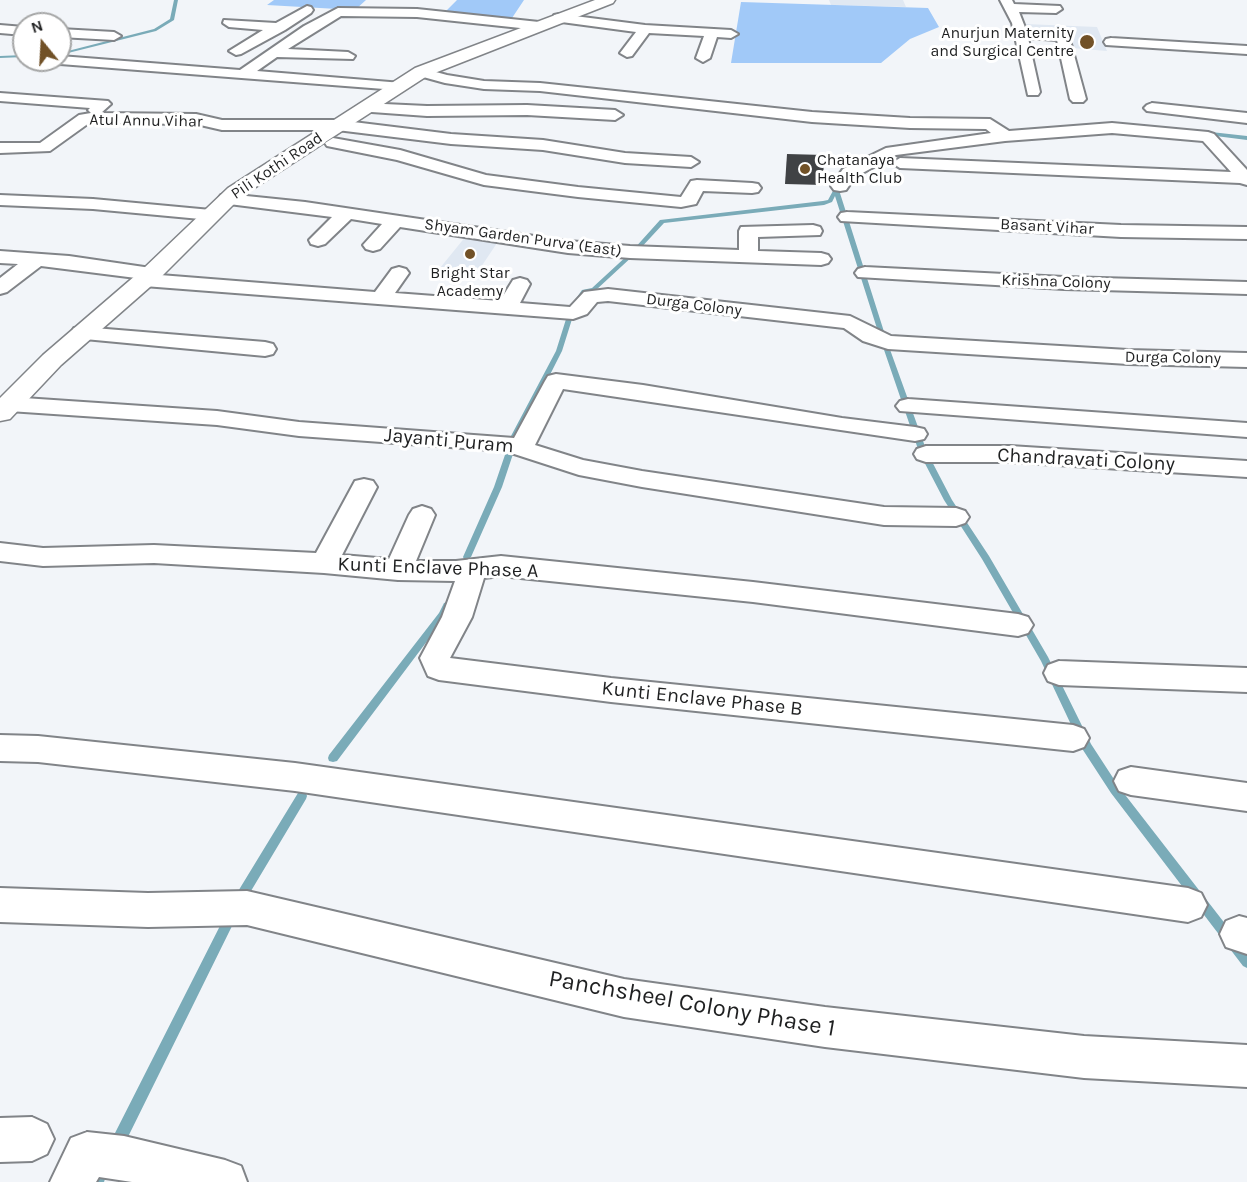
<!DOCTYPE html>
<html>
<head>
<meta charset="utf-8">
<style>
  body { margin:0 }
  #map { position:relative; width:1247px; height:1182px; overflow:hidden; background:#f2f5f9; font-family:Karla,sans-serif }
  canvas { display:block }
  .north { position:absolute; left:12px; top:12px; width:60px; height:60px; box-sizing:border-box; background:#fff; border:2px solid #a5a6a6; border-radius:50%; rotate:342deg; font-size:16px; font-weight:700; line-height:24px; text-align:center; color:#1f2021 }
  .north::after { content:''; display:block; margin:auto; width:21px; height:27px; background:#715127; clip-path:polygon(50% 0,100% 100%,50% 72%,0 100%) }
</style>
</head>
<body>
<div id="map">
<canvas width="1247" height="1182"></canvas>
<div class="north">N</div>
</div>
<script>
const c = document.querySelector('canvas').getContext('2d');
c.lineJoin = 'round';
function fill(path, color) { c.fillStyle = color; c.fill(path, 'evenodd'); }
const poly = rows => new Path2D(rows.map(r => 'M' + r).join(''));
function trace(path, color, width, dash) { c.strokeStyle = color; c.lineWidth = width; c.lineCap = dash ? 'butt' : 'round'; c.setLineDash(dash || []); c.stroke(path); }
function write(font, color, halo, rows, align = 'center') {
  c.font = font + ' Karla,sans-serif'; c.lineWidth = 6; c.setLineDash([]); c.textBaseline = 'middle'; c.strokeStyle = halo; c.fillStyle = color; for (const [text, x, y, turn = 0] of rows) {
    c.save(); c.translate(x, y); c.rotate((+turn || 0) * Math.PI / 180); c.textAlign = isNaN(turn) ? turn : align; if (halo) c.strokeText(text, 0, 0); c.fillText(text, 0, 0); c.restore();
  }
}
fill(poly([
  [829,0,903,0,906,7,831,5],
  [1025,24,1097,27,1107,51,1072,48,1068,36,1028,33],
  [466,236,499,240,477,273,440,268]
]), '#e0e8f2');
fill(poly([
  [274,0,366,0,355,10,267,5],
  [457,0,524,0,510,21,443,14],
  [741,2,928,8,939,27,910,39,881,63,731,63]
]), '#a1c9f8');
fill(poly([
  [174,0,178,0,174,20,156,31,60,55,60,53,154,29,170,19,174,0],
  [24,55,24,57,0,58,0,56,24,55],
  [1202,131,1247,136,1247,140,1200,134,1200,132,1202,131],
  [834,189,839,190,886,338,885,339,883,340,880,338,835,196,832,202,824,205,664,223,638,251,633,250,660,220,823,201,828,200,834,189],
  [630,253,635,254,596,290,586,292,578,304,574,304,573,303,582,290,592,288,630,253],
  [570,314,573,316,562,351,519,436,515,438,512,438,511,436,556,351,567,316,570,314],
  [885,342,888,344,927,452,952,500,989,556,1048,657,1091,744,1119,787,1247,952,1247,968,1243,966,1111,793,1083,750,1041,661,982,559,944,500,919,452,882,344,885,342],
  [507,449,513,449,514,451,502,487,471,557,467,560,464,559,463,557,494,487,507,449],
  [447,602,452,605,446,616,337,761,333,762,329,761,328,758,329,755,439,613,444,603,447,602],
  [302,791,306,793,307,796,306,799,245,901,241,902,237,901,235,897,237,893,298,793,302,791],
  [229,914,233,916,235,920,233,924,124,1145,119,1147,114,1145,112,1140,114,1135,225,916,229,914],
  [98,1172,103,1174,105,1179,104,1182,90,1182,93,1174,98,1172]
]), '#7aabb8');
fill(poly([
  [787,154,824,155,823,185,785,184]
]), '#404245');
const minor = poly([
  [1000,0,1012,0,1014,4,1060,6,1062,9,1056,13,1019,12,1026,30,1068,33,1086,99,1083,102,1073,102,1070,99,1057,40,1028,38,1040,92,1038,95,1028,95,1012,23,1000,0],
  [307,6,311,7,313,10,311,13,285,30,241,54,236,55,229,51,263,30,229,27,223,23,224,20,276,23,307,6],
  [338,8,417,9,539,22,546,26,539,30,417,17,341,16,288,49,348,52,355,56,353,59,277,57,257,71,402,83,404,86,402,89,397,90,60,64,53,60,60,60,60,56,240,70,304,26,338,8],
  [559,14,645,25,731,30,738,34,731,38,717,37,710,58,703,62,696,58,704,36,649,33,632,56,627,57,620,53,636,32,554,21,553,18,554,15,559,14],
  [0,25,24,27,24,35,0,33,0,25],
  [60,29,114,32,121,36,114,40,60,37,60,29],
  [1111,38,1247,46,1247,54,1106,45,1104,42,1106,39,1111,38],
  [27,60,50,60,43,64,29,63,27,60],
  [421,68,447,75,484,81,540,83,812,112,910,118,990,119,1009,131,1112,123,1208,132,1214,134,1247,170,1247,185,1240,183,900,168,892,163,900,158,1231,172,1203,141,1112,133,1005,141,896,155,855,177,846,190,840,191,834,190,831,186,843,169,886,148,991,133,986,129,910,128,812,122,540,91,484,89,445,83,416,75,414,72,416,69,421,68],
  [0,93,108,101,111,104,101,113,196,114,222,120,337,120,451,134,543,140,625,153,691,157,699,162,691,167,625,163,543,150,451,144,337,130,222,130,196,124,89,123,50,151,0,153,0,143,40,143,79,115,91,113,88,110,90,108,0,101,0,93],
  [363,103,427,106,527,105,615,110,623,115,615,120,527,115,427,116,358,111,355,108,363,103],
  [1152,103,1247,113,1247,123,1147,111,1144,108,1147,105,1152,103],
  [333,138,400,150,486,175,578,187,681,197,691,181,697,180,752,183,758,184,761,188,758,192,752,193,703,191,696,204,681,207,578,197,484,185,397,160,327,146,325,143,333,138],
  [227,194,305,202,568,241,630,246,739,250,739,231,741,227,813,225,820,227,822,231,820,235,758,237,758,251,821,253,828,255,831,259,828,263,821,265,630,258,568,253,400,227,380,249,373,251,366,249,363,245,382,224,351,219,325,244,318,246,311,244,309,240,332,217,221,203,218,199,221,195,227,194],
  [0,195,93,199,211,210,217,211,220,215,217,219,211,220,93,209,0,205,0,195],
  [847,212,1121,225,1247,227,1247,239,1121,237,841,221,838,217,841,213,847,212],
  [0,251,69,256,151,268,158,270,160,275,375,292,392,269,399,267,406,269,409,273,395,293,500,301,513,280,520,278,527,280,530,284,520,303,570,307,584,292,608,289,850,316,891,336,1128,350,1247,353,1247,367,1128,364,888,349,863,341,844,328,608,301,597,302,587,314,573,319,144,286,137,284,134,280,136,278,41,266,7,292,0,294,0,278,18,264,0,263,0,251],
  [865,267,1064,277,1247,282,1247,294,1064,289,858,277,855,273,858,269,865,267],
  [82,327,265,342,273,344,276,349,273,354,265,356,74,338,71,333,74,328,82,327],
  [556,374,643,385,842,418,915,427,924,429,927,434,924,439,915,441,563,389,535,445,583,460,642,471,884,507,956,508,965,511,969,517,965,523,956,526,884,525,642,487,579,475,505,451,299,436,217,425,9,411,0,408,1,399,9,397,217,411,299,422,514,438,545,381,548,376,556,374],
  [908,399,1247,423,1247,437,900,411,896,406,900,401,908,399],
  [926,446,1010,446,1247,461,1247,477,1010,462,926,462,917,459,914,454,917,449,926,446],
  [364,479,373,481,377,487,342,555,389,559,409,515,413,509,422,506,431,509,435,515,416,561,456,561,501,556,753,582,1018,614,1028,617,1033,625,1028,633,1018,636,753,602,501,576,484,578,472,617,450,658,611,678,1073,725,1084,729,1089,738,1084,747,1073,751,611,702,439,680,428,676,420,658,442,617,455,581,398,580,324,573,154,563,43,566,0,561,0,543,43,548,154,545,316,553,355,481,364,479],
  [1059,661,1247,668,1247,692,1059,685,1048,681,1044,673,1048,665,1059,661],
  [0,735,38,736,295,763,1188,888,1201,893,1207,905,1201,917,1188,922,295,791,38,762,0,761,0,735],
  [1131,767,1247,783,1247,811,1131,795,1119,791,1114,781,1119,771,1131,767],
  [0,888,148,893,247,891,624,979,825,1007,1084,1036,1247,1045,1247,1087,1084,1078,825,1047,624,1017,247,925,148,927,0,922,0,888],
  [1239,916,1247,918,1247,954,1226,947,1220,934,1226,921,1239,916],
  [32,1117,47,1124,54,1139,47,1154,32,1161,0,1162,0,1118,32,1117],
  [87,1132,124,1136,225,1160,241,1166,247,1182,132,1182,99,1177,96,1182,50,1182,71,1138,87,1132]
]);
const tertiary = poly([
  [595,0,615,0,613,3,427,76,242,196,159,279,61,365,10,419,0,421,0,398,43,355,143,269,228,188,415,68,595,0]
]);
trace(minor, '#818488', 4);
trace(tertiary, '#818488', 3);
fill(minor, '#fff');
fill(tertiary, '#fff');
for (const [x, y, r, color] of [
  [1087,42,8,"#715127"],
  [805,169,6,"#715127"],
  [470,254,6,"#715127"]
]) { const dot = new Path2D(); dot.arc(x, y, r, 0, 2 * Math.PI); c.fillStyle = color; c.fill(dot); trace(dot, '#fff', 2); }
write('16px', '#1f2021', '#fff', [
  ["Anurjun Maternity",1074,33],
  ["and Surgical Centre",1074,51],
  ["Chatanaya",817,160,"left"],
  ["Health Club",817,178,"left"],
  ["Bright Star",470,273,"center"],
  ["Academy",470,291,"center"]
], 'right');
write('16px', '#1f2021', '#fff', [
  ["Atul Annu Vihar",146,121,1],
  ["Pili Kothi Road",277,166,-34],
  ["Basant Vihar",1047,227,3],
  ["Shyam Garden Purva (East)",523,238,8],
  ["Krishna Colony",1056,282,2],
  ["Durga Colony",694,305,7],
  ["Durga Colony",1173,358,1]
]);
write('20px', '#1f2021', '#fff', [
  ["Jayanti Puram",449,441,5],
  ["Chandravati Colony",1086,460,3],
  ["Kunti Enclave Phase A",438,568,2],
  ["Kunti Enclave Phase B",702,699,6]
]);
write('24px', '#1f2021', '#fff', [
  ["Panchsheel Colony Phase 1",692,1004,10]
]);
</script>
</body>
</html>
